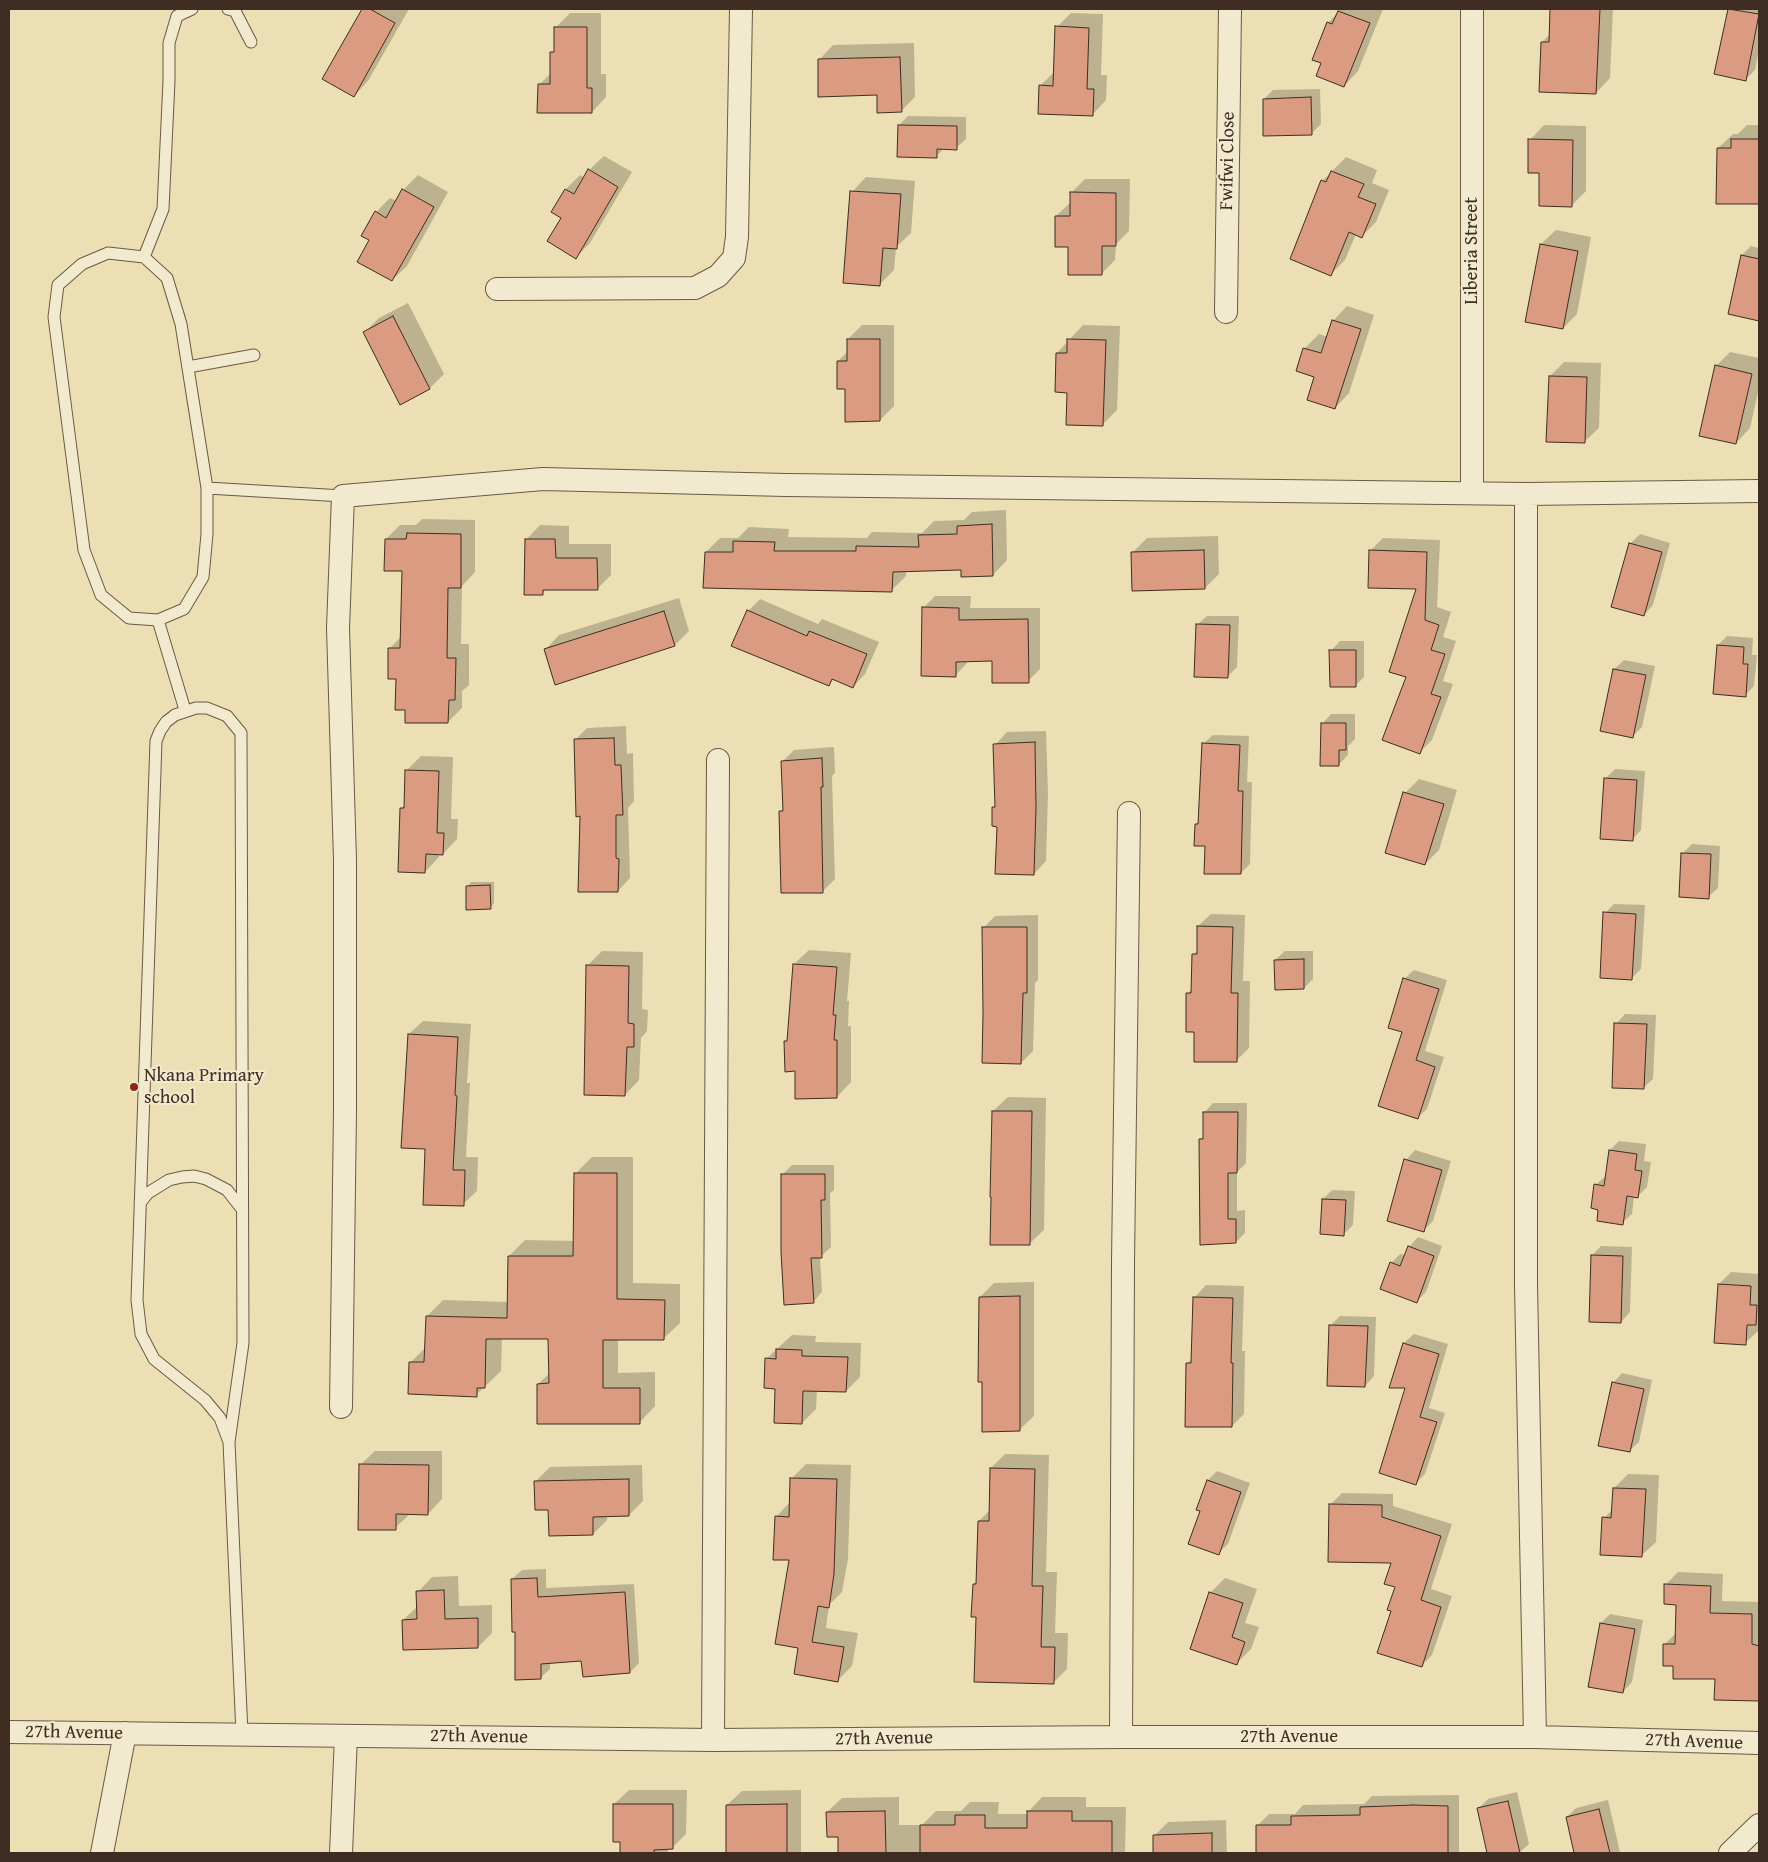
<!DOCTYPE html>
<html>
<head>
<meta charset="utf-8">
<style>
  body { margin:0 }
  #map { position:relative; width:1768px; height:1862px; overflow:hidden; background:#ebdfb3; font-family:"Gentium Book Plus",serif }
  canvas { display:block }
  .frame { position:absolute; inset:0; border:10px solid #3f2c22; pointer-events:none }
</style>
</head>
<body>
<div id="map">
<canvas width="1768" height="1862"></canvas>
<div class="frame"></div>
</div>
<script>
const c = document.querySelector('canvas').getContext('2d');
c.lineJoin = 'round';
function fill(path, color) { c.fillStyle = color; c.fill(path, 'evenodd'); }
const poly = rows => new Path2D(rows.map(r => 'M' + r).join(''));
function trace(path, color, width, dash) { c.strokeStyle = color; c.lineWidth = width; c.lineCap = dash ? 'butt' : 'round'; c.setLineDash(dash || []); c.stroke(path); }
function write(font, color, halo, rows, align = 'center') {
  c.font = font + ' "Gentium Book Plus",serif'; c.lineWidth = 4; c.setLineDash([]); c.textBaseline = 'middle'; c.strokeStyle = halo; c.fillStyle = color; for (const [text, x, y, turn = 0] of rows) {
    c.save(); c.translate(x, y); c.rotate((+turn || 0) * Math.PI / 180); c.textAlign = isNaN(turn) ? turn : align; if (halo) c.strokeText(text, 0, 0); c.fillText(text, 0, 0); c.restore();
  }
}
fill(poly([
  [363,9,409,9,368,81,354,96,324,79],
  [1341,9,1383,9,1358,71,1344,86,1323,62,1328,23],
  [1551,9,1613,9,1610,78,1596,93,1542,42,1550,34],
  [1730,9,1759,9,1759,50,1755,70,1745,80,1716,73],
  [570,13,601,13,601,74,606,74,606,97,592,112,539,85,552,72,552,53,555,49,556,27],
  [1071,13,1103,14,1101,75,1107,75,1106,100,1092,115,1040,86,1055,71,1057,27],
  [914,43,915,97,901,111,878,94,819,60,833,45],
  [1320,89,1321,124,1312,133,1264,99,1273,90],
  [908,116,966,117,966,139,956,148,945,148,936,156,899,125],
  [1544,125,1586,126,1586,191,1571,206,1540,172,1530,140],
  [1747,125,1759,125,1759,203,1717,202,1718,148,1733,134,1738,134],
  [604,156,632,172,590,243,576,257,563,217,553,211,566,189,580,175,585,178,589,170],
  [1346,157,1377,170,1372,183,1389,190,1376,222,1362,236,1356,234,1345,260,1331,274,1322,181],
  [418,175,448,192,407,266,392,280,370,240,376,212,390,198,397,201,403,190],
  [866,177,915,181,911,233,896,247,894,270,880,284,852,192],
  [1085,179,1130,179,1129,231,1116,244,1115,260,1101,274,1069,246,1056,216,1071,202,1071,193],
  [1556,230,1591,237,1577,314,1563,328,1541,244],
  [1751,246,1759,248,1759,320,1729,313,1742,255],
  [408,303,444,374,430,388,401,403,365,332,379,318],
  [1347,306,1374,315,1349,393,1335,408,1316,376,1298,371,1305,348,1319,334,1328,337,1333,321],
  [862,325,894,325,894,406,880,420,846,387,838,361,848,351,848,339],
  [1083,325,1120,326,1117,410,1102,425,1068,391,1057,353],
  [1730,352,1759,358,1759,388,1750,428,1736,443,1716,366],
  [1564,362,1601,363,1599,428,1584,442,1550,376],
  [1006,510,1007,560,993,575,962,568,906,570,906,576,892,590,706,552,720,538,738,538,749,527,789,529,788,537,867,538,872,532,922,533,934,521,964,520,972,512],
  [422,519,475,520,475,572,462,586,461,644,469,644,469,685,462,691,462,708,448,722,406,709,389,649,402,636,404,570,386,539,400,525,416,525],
  [540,525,569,526,569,544,611,544,611,575,597,589,547,589,542,593,526,540],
  [1640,534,1670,543,1653,605,1644,615,1630,544],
  [1218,536,1219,574,1205,588,1132,553,1147,538],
  [1383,538,1440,540,1437,607,1451,612,1443,637,1456,641,1443,681,1453,684,1432,740,1419,753,1417,588,1370,551],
  [935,596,971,596,970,608,1040,608,1040,669,1028,681,993,660,968,660,967,663,955,676,923,608],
  [679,598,689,631,675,645,545,650,559,635],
  [760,599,818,624,822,619,879,642,865,674,853,687,834,679,828,684,748,611],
  [1207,616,1239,616,1237,667,1227,677,1197,625],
  [1727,636,1753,638,1752,655,1757,655,1754,686,1745,695,1718,645],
  [1340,641,1364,641,1364,677,1355,686,1331,651],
  [1624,660,1655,666,1642,727,1632,737,1614,669],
  [1331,714,1355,714,1355,739,1348,746,1348,755,1338,765,1322,724],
  [626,726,627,754,633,753,634,801,628,808,630,878,618,891,575,740,587,728],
  [1046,731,1048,794,1046,861,1034,874,998,825,994,807,996,804,995,745,1007,732],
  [1213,735,1249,736,1247,782,1252,782,1250,864,1241,873,1206,845,1196,824,1199,821,1203,744],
  [834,747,835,773,832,776,835,879,823,891,781,811,785,807,782,762,794,750],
  [421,756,453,757,451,819,458,819,457,839,443,854,439,854,439,857,425,872,401,809,406,804,407,770],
  [1615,769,1645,771,1641,830,1632,840,1605,779],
  [1419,779,1457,790,1439,850,1425,864,1405,793],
  [1692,844,1720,846,1718,888,1708,897,1683,853],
  [471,882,494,882,494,903,490,908,467,887],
  [1614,904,1645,905,1641,969,1632,978,1605,913],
  [1211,914,1245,915,1243,981,1250,981,1249,1048,1237,1060,1195,1031,1187,994,1192,989,1193,955,1198,950,1198,926],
  [1038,915,1038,980,1035,983,1033,1051,1021,1063,984,1013,983,928,995,916],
  [809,950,851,953,847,1001,849,1001,848,1026,851,1026,851,1082,837,1097,796,1070,786,1041,789,1038,794,964],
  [602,951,643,952,642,1009,648,1010,647,1031,641,1038,639,1080,625,1095,588,965],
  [1285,951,1313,951,1313,979,1304,988,1275,960],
  [1414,970,1447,980,1425,1051,1444,1057,1427,1109,1417,1118,1404,1032,1404,979],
  [1625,1014,1656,1015,1653,1079,1643,1088,1616,1024],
  [423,1021,471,1024,467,1083,470,1083,466,1157,478,1157,477,1191,463,1204,426,1148,409,1034],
  [1008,1097,1046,1098,1044,1230,1029,1244,993,1111],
  [1213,1103,1247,1103,1246,1163,1237,1172,1237,1211,1245,1210,1245,1233,1236,1242,1200,1139,1204,1136,1204,1113],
  [1619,1141,1646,1144,1644,1161,1651,1162,1647,1187,1638,1196,1634,1196,1632,1214,1622,1223,1595,1185,1606,1176,1610,1150],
  [1415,1150,1451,1161,1433,1221,1424,1230,1406,1160],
  [592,1157,633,1157,633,1283,680,1284,680,1323,663,1339,618,1339,618,1373,655,1372,655,1406,639,1423,538,1384,550,1373,550,1338,502,1338,501,1371,476,1395,410,1363,426,1347,427,1316,443,1300,508,1302,509,1256,525,1240,574,1241,576,1173],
  [792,1165,834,1165,834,1190,830,1193,831,1247,820,1257,822,1292,813,1302,782,1175],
  [1332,1190,1355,1191,1353,1225,1344,1234,1323,1199],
  [1418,1237,1442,1246,1426,1292,1416,1302,1391,1263,1400,1254,1405,1255,1409,1247],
  [1601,1246,1632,1247,1630,1312,1621,1322,1592,1255],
  [1731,1272,1759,1274,1759,1320,1758,1331,1745,1343,1719,1284],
  [1034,1282,1034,1416,1019,1430,983,1380,980,1297,994,1283],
  [1206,1285,1244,1286,1242,1351,1245,1351,1244,1414,1232,1426,1188,1363,1193,1358,1194,1298],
  [1340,1316,1376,1317,1374,1376,1365,1386,1330,1326],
  [1414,1334,1448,1344,1429,1408,1445,1413,1425,1474,1416,1483,1404,1343],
  [792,1335,816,1336,815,1342,861,1343,860,1377,846,1391,817,1390,816,1409,802,1423,776,1388,766,1359],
  [1622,1373,1652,1380,1639,1442,1629,1451,1613,1383],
  [375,1451,442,1451,442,1499,428,1514,410,1514,395,1528,360,1465],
  [1005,1454,1049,1455,1046,1572,1057,1572,1055,1633,1068,1633,1067,1669,1053,1683,977,1616,974,1584,977,1581,979,1521,990,1510,991,1468],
  [806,1464,851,1465,848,1559,842,1592,829,1605,826,1628,858,1633,852,1666,838,1680,800,1647,791,1559,776,1517,790,1502,791,1479],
  [642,1465,643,1501,629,1515,607,1515,607,1520,593,1534,550,1509,535,1482,550,1467],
  [1217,1471,1250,1483,1228,1544,1218,1553,1202,1511,1198,1509,1208,1480],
  [1628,1474,1659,1475,1656,1542,1641,1556,1604,1518,1613,1509,1614,1488],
  [1342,1493,1393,1494,1393,1506,1452,1524,1431,1589,1452,1596,1432,1655,1421,1666,1393,1610,1397,1586,1392,1562,1330,1505],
  [546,1569,546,1588,634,1584,639,1663,630,1672,583,1660,550,1662,550,1669,540,1678,516,1631,512,1579,522,1570],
  [1678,1572,1723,1574,1722,1601,1759,1602,1759,1700,1715,1699,1716,1678,1674,1664,1664,1645,1676,1633,1678,1603,1666,1584],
  [458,1576,459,1606,492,1605,492,1633,478,1647,403,1620,418,1606,418,1592,432,1577],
  [1225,1578,1257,1589,1245,1623,1259,1627,1251,1649,1237,1663,1192,1648,1211,1592],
  [1610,1614,1643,1620,1632,1682,1623,1692,1601,1623],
  [629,1790,687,1790,686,1834,672,1848,668,1848,668,1853,621,1853,621,1841,614,1804],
  [801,1790,801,1853,727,1853,727,1805,742,1791],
  [1517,1792,1529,1844,1519,1853,1488,1853,1479,1808,1488,1799],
  [1459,1795,1459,1853,1257,1853,1257,1826,1269,1814,1295,1814,1303,1805,1364,1804,1372,1796],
  [899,1797,899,1825,922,1825,936,1811,961,1811,970,1802,999,1802,998,1814,1028,1814,1028,1812,1042,1797,1086,1797,1086,1807,1126,1807,1125,1853,839,1853,839,1836,827,1812,842,1798],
  [1608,1800,1620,1852,1619,1853,1576,1853,1567,1817,1576,1808],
  [1226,1820,1227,1853,1154,1853,1154,1836,1168,1822]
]), '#0003');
const building = poly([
  [362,9,370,9,395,23,354,97,322,79,362,9],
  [1550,9,1600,9,1596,94,1539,92,1541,42,1549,42,1550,9],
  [1728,9,1759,14,1746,81,1714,74,1728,9],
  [1338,11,1370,23,1344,87,1316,76,1321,63,1312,60,1327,22,1332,24,1338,11],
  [1055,26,1089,28,1087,89,1094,89,1093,116,1038,114,1039,85,1053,86,1055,26],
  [554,27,587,27,587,88,592,88,592,113,537,113,538,84,550,84,550,52,554,52,554,27],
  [900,57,902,112,877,113,877,95,818,97,818,59,900,57],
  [1311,97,1312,135,1263,136,1263,99,1311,97],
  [898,125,957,126,957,150,937,149,937,158,897,157,898,125],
  [1528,139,1573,140,1572,207,1539,206,1539,173,1528,173,1528,139],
  [1731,139,1759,139,1759,204,1716,204,1717,148,1731,148,1731,139],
  [588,169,618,187,576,259,547,241,561,218,551,212,565,189,574,194,588,169],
  [1331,171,1364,184,1358,197,1376,204,1362,238,1349,232,1331,276,1290,259,1321,180,1326,182,1331,171],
  [402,189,434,207,392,281,357,262,369,240,361,236,375,211,386,218,402,189],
  [850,191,901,194,897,249,883,248,880,286,843,283,850,191],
  [1070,192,1116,193,1116,246,1102,246,1102,275,1068,275,1068,247,1055,247,1055,216,1070,216,1070,192],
  [1540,244,1578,251,1563,329,1525,322,1540,244],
  [1741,255,1759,259,1759,321,1728,314,1741,255],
  [393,316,430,389,400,405,363,332,393,316],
  [1332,320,1361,329,1335,409,1307,400,1314,377,1296,371,1303,348,1321,353,1332,320],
  [847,339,880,339,880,421,845,422,845,389,837,389,837,361,847,361,847,339],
  [1067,339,1106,340,1103,426,1066,425,1067,393,1055,392,1056,353,1067,353,1067,339],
  [1715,365,1752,374,1736,444,1699,436,1715,365],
  [1549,376,1587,377,1585,443,1546,442,1549,376],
  [992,524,993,576,961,577,961,570,893,572,892,592,703,588,705,552,733,552,733,541,775,542,774,551,856,551,856,546,919,547,918,535,957,534,957,526,992,524],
  [407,533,461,534,461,588,448,588,447,658,456,658,455,700,449,700,448,723,405,723,405,710,395,710,396,679,388,679,388,648,400,648,402,571,384,571,385,539,406,539,407,533],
  [525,539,555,539,556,558,597,558,598,590,543,590,543,595,524,595,525,539],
  [1629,543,1662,552,1644,616,1611,607,1629,543],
  [1204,550,1205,589,1132,591,1131,552,1204,550],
  [1369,550,1427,552,1425,620,1439,625,1431,650,1445,654,1431,694,1441,697,1420,754,1382,740,1406,677,1389,672,1416,589,1368,588,1369,550],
  [922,607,959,608,959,620,1028,619,1029,683,992,683,992,661,956,662,956,677,921,676,922,607],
  [747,610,807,636,809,631,867,654,853,688,832,679,829,686,731,646,747,610],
  [664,611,675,646,555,685,544,649,664,611],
  [1196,624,1230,625,1228,678,1194,677,1196,624],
  [1717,645,1744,647,1743,664,1748,664,1746,697,1713,694,1717,645],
  [1329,650,1356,650,1356,687,1330,687,1329,650],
  [1613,669,1646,675,1633,738,1600,731,1613,669],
  [1321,723,1346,723,1346,750,1339,750,1339,766,1320,766,1321,723],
  [614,738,615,765,621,765,623,815,616,815,616,858,619,859,618,892,578,892,580,816,576,817,574,739,614,738],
  [1035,742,1036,807,1034,875,995,874,997,827,992,826,992,807,995,807,993,744,1035,742],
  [1202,743,1240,745,1238,791,1243,791,1241,874,1204,874,1205,846,1194,846,1195,824,1198,824,1202,743],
  [822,758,823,787,821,787,823,893,781,893,779,811,783,811,781,761,822,758],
  [405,770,439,771,437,833,444,833,443,855,426,854,425,873,398,872,400,808,404,808,405,770],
  [1604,778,1637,780,1633,841,1600,839,1604,778],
  [1403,792,1444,804,1425,865,1385,853,1403,792],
  [1681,853,1711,854,1709,899,1679,897,1681,853],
  [490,885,491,909,466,910,466,886,490,885],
  [1603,912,1636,914,1632,980,1600,978,1603,912],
  [1197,926,1233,927,1231,993,1238,993,1237,1062,1194,1062,1194,1032,1186,1032,1186,993,1191,993,1192,954,1197,954,1197,926],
  [982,927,1027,927,1027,993,1023,993,1021,1064,982,1063,983,1013,982,927],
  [1304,959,1304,989,1275,990,1274,960,1304,959],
  [793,964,837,967,833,1015,836,1015,834,1040,837,1040,837,1098,795,1099,795,1071,785,1072,784,1041,787,1041,793,964],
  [586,965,629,966,628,1023,634,1024,634,1047,627,1047,625,1096,584,1095,586,965],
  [1403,978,1439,989,1416,1060,1435,1067,1418,1119,1378,1106,1402,1032,1388,1028,1403,978],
  [1614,1023,1647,1024,1644,1089,1612,1088,1614,1023],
  [408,1034,458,1037,455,1095,457,1096,453,1170,465,1170,464,1206,423,1205,425,1149,401,1148,408,1034],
  [992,1111,1032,1111,1030,1245,990,1245,991,1197,990,1197,992,1111],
  [1203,1112,1238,1112,1237,1173,1228,1173,1228,1219,1236,1219,1236,1243,1200,1245,1199,1139,1203,1139,1203,1112],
  [1609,1150,1637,1154,1635,1170,1642,1171,1638,1198,1627,1196,1623,1225,1597,1221,1598,1210,1591,1208,1594,1184,1604,1186,1609,1150],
  [1404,1159,1442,1170,1424,1232,1387,1221,1404,1159],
  [574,1173,617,1173,617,1299,665,1300,664,1340,603,1340,603,1388,640,1388,640,1424,537,1424,537,1384,549,1383,548,1339,486,1339,485,1388,477,1388,477,1397,408,1394,409,1362,424,1362,426,1316,507,1318,508,1256,573,1256,574,1173],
  [781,1174,825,1174,825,1200,821,1200,822,1258,811,1258,814,1303,784,1305,781,1252,781,1174],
  [1322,1199,1346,1200,1344,1236,1320,1234,1322,1199],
  [1408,1246,1434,1256,1417,1303,1380,1289,1390,1262,1400,1266,1408,1246],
  [1591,1255,1623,1256,1621,1323,1589,1322,1591,1255],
  [1718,1284,1751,1286,1750,1305,1757,1305,1756,1325,1747,1325,1746,1345,1714,1343,1718,1284],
  [1020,1296,1020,1431,982,1432,982,1382,978,1382,979,1297,1020,1296],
  [1193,1297,1233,1298,1231,1363,1233,1363,1232,1427,1185,1427,1186,1363,1191,1363,1193,1297],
  [1329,1325,1368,1326,1365,1387,1327,1386,1329,1325],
  [1403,1343,1439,1354,1420,1417,1437,1422,1416,1485,1379,1473,1405,1388,1389,1388,1403,1343],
  [776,1349,802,1350,802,1356,848,1357,846,1392,803,1391,802,1424,774,1423,775,1389,764,1388,765,1358,776,1359,776,1349],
  [1612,1382,1644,1389,1630,1452,1598,1446,1612,1382],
  [359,1464,429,1465,428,1515,396,1514,396,1530,358,1530,359,1464],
  [990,1468,1035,1469,1032,1586,1043,1586,1041,1647,1055,1647,1054,1684,974,1682,976,1617,971,1617,973,1584,976,1584,978,1521,989,1521,990,1468],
  [790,1478,837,1479,834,1574,829,1608,818,1606,812,1642,844,1647,838,1682,794,1674,798,1648,775,1644,789,1560,773,1560,775,1516,789,1517,790,1478],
  [629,1479,629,1516,593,1517,593,1535,549,1536,548,1510,535,1510,534,1481,629,1479],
  [1207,1480,1241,1492,1219,1555,1188,1544,1200,1511,1196,1510,1207,1480],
  [1613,1488,1646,1489,1642,1557,1600,1555,1602,1517,1611,1518,1613,1488],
  [1329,1504,1382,1505,1382,1517,1441,1536,1421,1600,1441,1607,1422,1667,1377,1653,1391,1611,1387,1610,1395,1587,1384,1584,1391,1563,1328,1562,1329,1504],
  [537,1578,538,1597,625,1592,630,1673,583,1677,581,1661,541,1664,541,1679,515,1680,515,1632,512,1632,511,1579,537,1578],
  [1664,1584,1711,1586,1710,1613,1752,1614,1752,1644,1759,1646,1759,1701,1714,1700,1715,1679,1673,1679,1673,1666,1663,1666,1663,1644,1675,1644,1676,1605,1664,1604,1664,1584],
  [444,1590,445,1619,478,1618,478,1648,403,1650,402,1620,417,1619,416,1591,444,1590],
  [1209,1592,1243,1603,1232,1637,1245,1642,1237,1665,1190,1649,1209,1592],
  [1600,1623,1635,1629,1623,1693,1588,1687,1600,1623],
  [1508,1801,1520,1853,1487,1853,1477,1808,1508,1801],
  [613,1804,673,1804,673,1849,654,1850,654,1853,620,1853,620,1842,613,1842,613,1804],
  [787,1804,787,1853,726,1853,726,1805,787,1804],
  [1413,1805,1448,1806,1448,1853,1256,1853,1256,1825,1291,1825,1291,1816,1360,1815,1360,1807,1413,1805],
  [1599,1809,1610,1853,1574,1853,1566,1817,1599,1809],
  [885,1811,886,1853,838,1853,838,1837,827,1837,826,1812,885,1811],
  [1027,1811,1072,1811,1072,1821,1112,1821,1112,1853,920,1853,920,1825,955,1825,955,1815,985,1815,985,1828,1027,1828,1027,1811],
  [1212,1833,1212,1853,1153,1853,1153,1835,1212,1833]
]);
fill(building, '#db9b81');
trace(building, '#3f2c22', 1);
const service = poly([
  [228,9,235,11,251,42],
  [108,253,144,257,167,278,181,324,207,488,207,534,203,577,184,609,158,620,129,618,101,595,84,550,54,317,58,285,82,264,108,253],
  [144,257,163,209,169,81,169,43,177,16,192,9],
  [188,367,254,355],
  [207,488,343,496],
  [158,620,185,710],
  [140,1203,148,1193,169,1180,182,1177,194,1176,206,1179,227,1190,242,1209],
  [229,1442,243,1343,241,733,227,716,207,708,196,708,175,715,166,722,160,731,156,741,137,1300,141,1334,154,1359,205,1400,220,1418,229,1442,242,1734]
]);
const minor = poly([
  [497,289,695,288,718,276,734,258,737,237,741,9],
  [1226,312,1230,9],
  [1472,493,1472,9],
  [1526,494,1526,1285,1535,1737],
  [341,1407,345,1111,345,860,338,628,343,496,543,479,786,485,1526,494,1759,491],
  [9,1732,713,1740,1121,1737,1535,1737,1759,1743],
  [1121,1737,1123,1262,1129,813],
  [713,1740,718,760],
  [102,1853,125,1733],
  [341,1853,346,1736],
  [1730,1853,1759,1825]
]);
trace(service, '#6a5946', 13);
trace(minor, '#6a5946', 24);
trace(service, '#f2eace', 11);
trace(minor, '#f2eace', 22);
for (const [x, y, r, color] of [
  [134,1087,5,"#8f2418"]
]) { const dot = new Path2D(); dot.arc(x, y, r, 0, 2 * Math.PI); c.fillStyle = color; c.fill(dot); trace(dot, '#f2eace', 2); }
write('19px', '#3f2c22', '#f2eace', [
  ["Fwifwi Close",1228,161,-89],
  ["Liberia Street",1472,251,-90],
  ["27th Avenue",74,1733,1],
  ["27th Avenue",479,1737,1],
  ["27th Avenue",1289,1737],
  ["27th Avenue",884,1739,-1],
  ["27th Avenue",1694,1742,2]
]);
write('19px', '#3f2c22', '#f2eace', [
  ["Nkana Primary",144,1076],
  ["school",144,1098]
], 'left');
</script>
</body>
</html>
